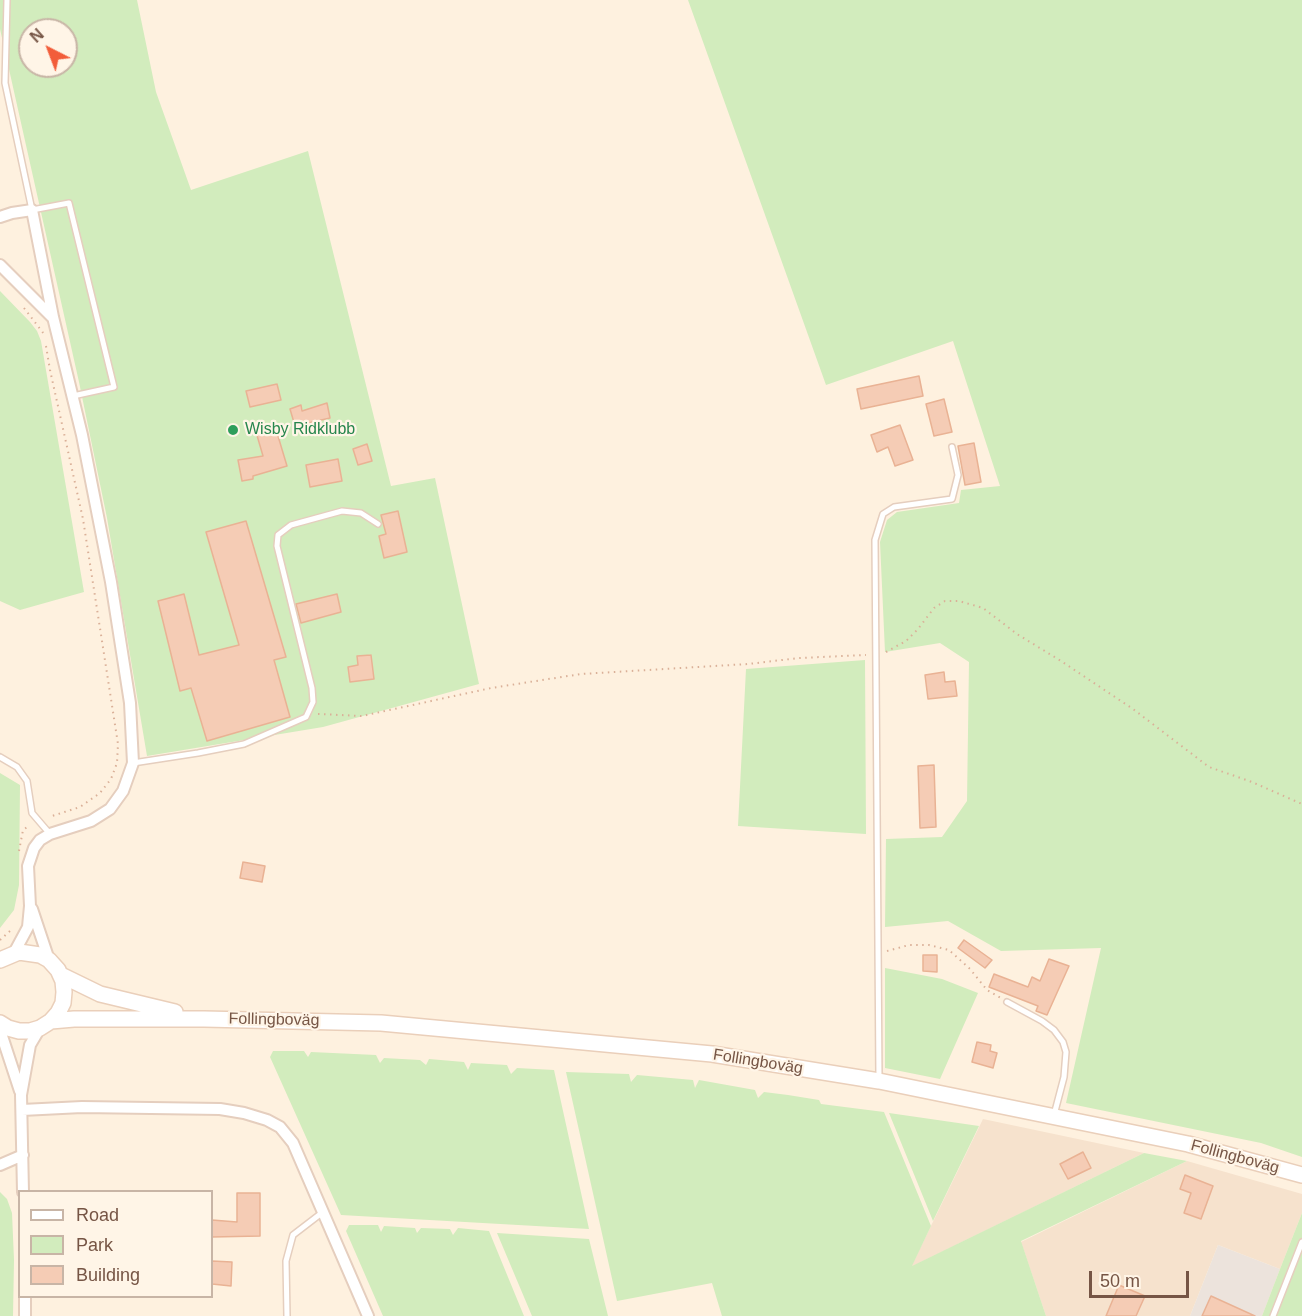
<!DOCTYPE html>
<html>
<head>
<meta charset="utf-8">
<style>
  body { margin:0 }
  #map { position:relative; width:1302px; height:1316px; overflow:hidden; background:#fef1df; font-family:Helvetica,sans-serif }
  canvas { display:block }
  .legend { position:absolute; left:18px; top:1190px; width:195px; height:108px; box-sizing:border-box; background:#fff5e7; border:2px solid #c8b5a6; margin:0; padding:8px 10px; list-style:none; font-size:18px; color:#765545 }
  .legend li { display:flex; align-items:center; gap:12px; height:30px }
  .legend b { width:30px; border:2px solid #c8b5a6 }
  .north { position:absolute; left:18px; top:18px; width:60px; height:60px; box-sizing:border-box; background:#fff5e7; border:2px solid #c8b5a6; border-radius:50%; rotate:318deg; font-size:16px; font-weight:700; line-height:24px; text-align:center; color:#765545 }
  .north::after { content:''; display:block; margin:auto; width:21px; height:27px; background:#f25d3a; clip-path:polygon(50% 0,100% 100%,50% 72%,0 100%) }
  .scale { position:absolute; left:1089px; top:1271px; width:100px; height:27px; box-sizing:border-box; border:3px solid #765545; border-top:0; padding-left:8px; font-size:18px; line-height:21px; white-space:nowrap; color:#765545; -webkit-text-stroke:4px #fff5e7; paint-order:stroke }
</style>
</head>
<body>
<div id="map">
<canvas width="1302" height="1316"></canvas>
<ul class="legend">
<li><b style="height:8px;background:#fff"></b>Road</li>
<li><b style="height:16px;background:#d2ecbd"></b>Park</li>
<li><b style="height:16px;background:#f5ccb5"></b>Building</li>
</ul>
<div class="north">N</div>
<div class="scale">50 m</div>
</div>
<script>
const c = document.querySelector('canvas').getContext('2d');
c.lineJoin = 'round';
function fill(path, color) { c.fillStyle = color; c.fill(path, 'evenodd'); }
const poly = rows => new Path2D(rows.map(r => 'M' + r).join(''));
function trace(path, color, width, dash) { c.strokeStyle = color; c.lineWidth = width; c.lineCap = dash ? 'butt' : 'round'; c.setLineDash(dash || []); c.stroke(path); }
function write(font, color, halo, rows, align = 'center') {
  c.font = font + ' Helvetica,sans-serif'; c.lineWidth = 4.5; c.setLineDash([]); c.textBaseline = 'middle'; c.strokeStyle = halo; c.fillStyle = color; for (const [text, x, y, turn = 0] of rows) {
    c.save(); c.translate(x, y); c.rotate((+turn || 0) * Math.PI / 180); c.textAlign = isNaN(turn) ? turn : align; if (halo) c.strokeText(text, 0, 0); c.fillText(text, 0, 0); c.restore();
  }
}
fill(poly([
  [983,1119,1144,1153,911,1267],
  [1187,1161,1302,1194,1302,1213,1280,1269,1218,1245,1190,1316,1046,1316,1021,1242]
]), '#f6e2cd');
fill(poly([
  [1218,1245,1280,1269,1262,1316,1190,1316]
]), '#ece3dc');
fill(poly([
  [0,0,137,0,156,92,191,190,308,151,391,486,435,478,479,684,323,727,147,756,107,518,79,382,0,29],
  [30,30,66,30,66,66,30,66],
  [688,0,1302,0,1302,1157,1261,1143,1066,1103,1101,948,1001,951,948,921,885,927,886,839,942,837,967,801,969,662,940,643,885,652,880,542,887,520,897,512,959,503,961,490,1000,486,953,341,826,385],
  [0,291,30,322,37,331,41,341,84,592,20,610,0,601],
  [865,660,866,834,738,826,746,669],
  [0,773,20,785,19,885,14,910,0,928],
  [885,968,942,979,978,993,940,1079,885,1068],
  [273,1051,304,1051,308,1057,311,1052,376,1055,380,1063,384,1058,420,1060,426,1065,429,1059,464,1062,468,1070,471,1063,507,1065,511,1074,517,1068,554,1070,589,1229,341,1215,270,1057],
  [566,1072,629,1074,631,1082,637,1075,693,1080,695,1088,699,1080,755,1090,758,1098,764,1092,788,1095,819,1100,821,1104,884,1112,931,1226,912,1266,1144,1153,1187,1161,1021,1241,1046,1316,722,1316,712,1283,617,1301],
  [889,1113,979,1126,933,1221],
  [0,1192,7,1199,12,1213,14,1260,13,1316,0,1316],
  [1302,1213,1302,1316,1262,1316,1280,1269],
  [349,1225,378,1225,381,1232,384,1226,415,1228,417,1233,421,1228,450,1229,453,1235,458,1228,489,1231,524,1316,383,1316,346,1231],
  [497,1233,589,1239,608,1316,532,1316]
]), '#d2ecbd');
const building = poly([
  [919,376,923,396,861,409,857,389,919,376],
  [277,384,281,400,250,407,246,391,277,384],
  [944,399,952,432,934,436,926,404,944,399],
  [327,403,330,418,295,426,290,409,301,405,302,411,327,403],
  [900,425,913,460,895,466,888,447,877,452,871,435,900,425],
  [275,426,287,466,253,476,253,479,242,481,238,460,263,456,256,432,275,426],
  [974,443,981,482,965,485,958,446,974,443],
  [367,444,372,461,358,465,353,449,367,444],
  [338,459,342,481,310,487,306,465,338,459],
  [398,511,407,552,384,558,379,536,386,534,381,515,398,511],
  [246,521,286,657,274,660,290,717,207,741,191,688,180,691,158,601,184,594,199,655,239,645,206,532,246,521],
  [337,594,341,612,301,623,296,604,337,594],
  [371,655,374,679,350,682,348,667,358,665,357,656,371,655],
  [944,672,945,682,955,681,957,696,928,699,925,675,944,672],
  [934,765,936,827,920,828,918,766,934,765],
  [243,862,265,866,262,882,240,878,243,862],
  [964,940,992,960,985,968,958,948,964,940],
  [923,955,937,955,937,972,923,971,923,955],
  [1049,959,1069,966,1047,1015,1036,1011,1038,1006,989,987,994,974,1028,987,1032,977,1040,981,1049,959],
  [977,1042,991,1045,990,1051,997,1053,993,1068,972,1062,977,1042],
  [1083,1152,1091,1168,1068,1179,1060,1164,1083,1152],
  [1185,1175,1213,1186,1201,1219,1184,1213,1191,1193,1180,1189,1185,1175],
  [237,1193,260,1193,260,1236,212,1237,212,1220,237,1222,237,1193],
  [212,1261,232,1262,231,1286,212,1284,212,1261],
  [1119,1285,1145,1296,1136,1316,1106,1316,1119,1285],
  [1211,1296,1255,1316,1202,1316,1211,1296]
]);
fill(building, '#f5ccb5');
trace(building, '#e9b294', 1.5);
const service = poly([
  [7,0,5,83,32,210,69,203,114,387,73,396],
  [0,757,17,767,27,781,32,813,50,834],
  [133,763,198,753,244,744,306,717,313,702,312,688,277,546,278,535,291,525,342,511,361,513,378,524],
  [1007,1002,1042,1021,1054,1030,1063,1042,1066,1052,1064,1077,1054,1115],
  [879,1079,875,540,883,514,894,507,952,499,958,475,952,447],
  [287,1316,286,1261,293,1235,323,1212],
  [1273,1316,1302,1242]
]);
const minor = poly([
  [0,217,12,213,32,210,53,317,82,435,111,582,130,703,133,763,123,791,110,809,91,821,50,834,40,840,34,848,28,866,30,906,28,927,14,953],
  [0,265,52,317],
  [32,909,49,960],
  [0,1030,20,1091],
  [22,1110,82,1107,220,1109,244,1113,267,1120,280,1127,293,1143,368,1316],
  [0,1165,23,1155],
  [23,1192,21,1095,30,1045,40,1028],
  [25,1296,25,1316]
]);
const secondary = poly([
  [0,960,19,952,40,955,49,960,58,970,63,981,64,992,63,1003,58,1013,51,1021,40,1028,30,1031,19,1031,8,1028,0,1023],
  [61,975,100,994,175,1012],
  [51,1021,74,1019,204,1019,381,1023,712,1054,879,1081,1188,1144,1302,1175]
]);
trace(service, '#e5cebe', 8);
trace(minor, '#e5cebe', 14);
trace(secondary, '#eacfba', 18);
trace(poly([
  [24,308,44,334],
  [46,346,50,370,83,519,118,744,117,763,111,779,100,793,80,807,49,817],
  [886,652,906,641,918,629,934,608,945,601,959,601,983,608,1017,634,1061,661,1133,709,1209,767,1252,782,1302,804],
  [318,714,362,716,491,688,581,674,748,664,799,658,866,655],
  [19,851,23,830,30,825],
  [0,940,11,930],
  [887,951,909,945,929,945,949,950,970,969,987,990,1001,998]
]), '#dab098', 2, [1.5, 4.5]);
trace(service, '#fff', 5);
trace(minor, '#fff', 10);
trace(secondary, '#fff', 15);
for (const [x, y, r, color] of [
  [233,430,6,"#2e9e5b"]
]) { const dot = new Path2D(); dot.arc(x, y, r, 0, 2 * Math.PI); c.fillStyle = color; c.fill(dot); trace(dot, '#fff5e7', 2); }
write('16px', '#27864d', '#fff5e7', [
  ["Wisby Ridklubb",245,430]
], 'left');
write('16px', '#765545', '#fff5e7', [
  ["Follingboväg",274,1020,1],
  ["Follingboväg",758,1062,9],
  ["Follingboväg",1235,1157,15]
]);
</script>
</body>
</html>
